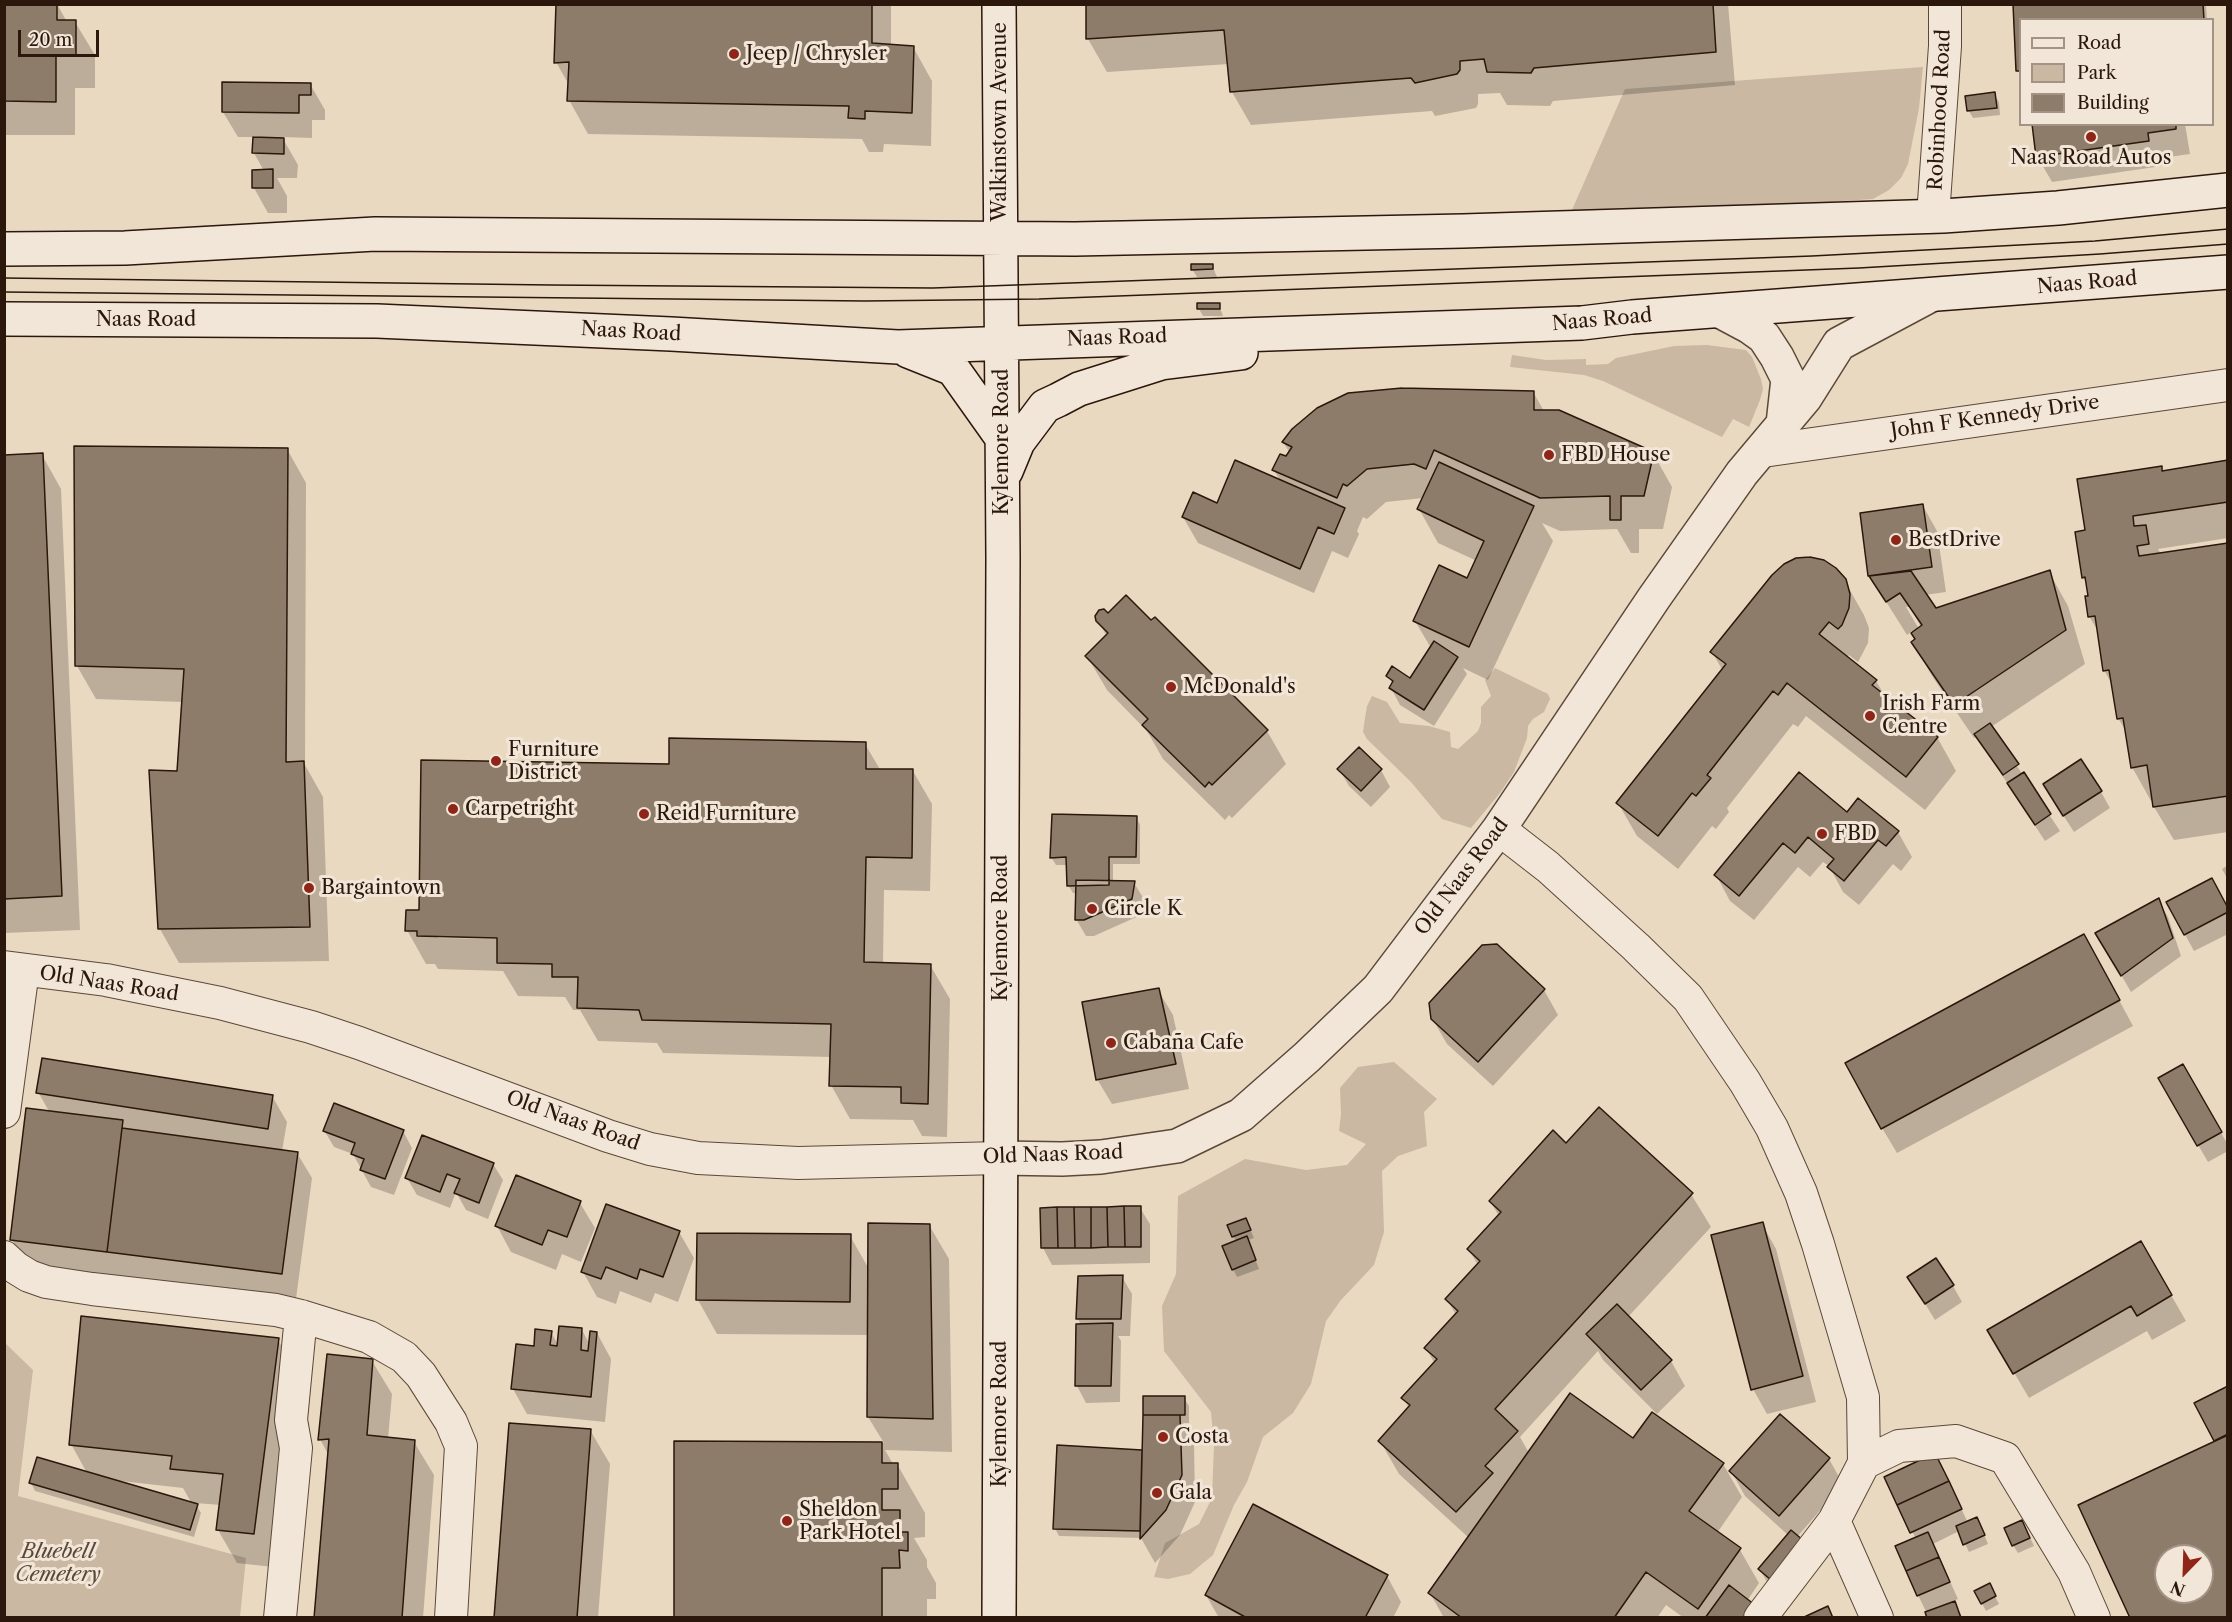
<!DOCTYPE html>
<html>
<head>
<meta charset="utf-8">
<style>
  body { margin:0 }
  #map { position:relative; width:2232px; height:1622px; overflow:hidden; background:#ead9c1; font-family:"Libre Caslon Text",serif }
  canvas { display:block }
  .frame { position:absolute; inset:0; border:6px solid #2b170c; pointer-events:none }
  .legend { position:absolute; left:2019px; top:18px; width:195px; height:108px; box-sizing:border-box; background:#f1e6d7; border:2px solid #a29386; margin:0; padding:8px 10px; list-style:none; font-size:18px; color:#2b170c }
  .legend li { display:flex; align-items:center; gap:12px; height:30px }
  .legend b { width:30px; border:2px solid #a29386 }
  .north { position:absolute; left:2154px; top:1544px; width:60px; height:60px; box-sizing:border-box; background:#f1e6d7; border:2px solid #a29386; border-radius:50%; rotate:203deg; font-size:16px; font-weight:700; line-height:24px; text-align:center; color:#2b170c }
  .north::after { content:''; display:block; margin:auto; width:21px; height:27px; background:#8f2418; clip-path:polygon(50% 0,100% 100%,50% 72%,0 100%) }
  .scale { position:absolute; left:18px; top:30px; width:81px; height:27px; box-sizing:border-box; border:3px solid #2b170c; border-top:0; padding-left:8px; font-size:18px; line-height:21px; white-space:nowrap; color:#2b170c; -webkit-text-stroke:4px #f1e6d7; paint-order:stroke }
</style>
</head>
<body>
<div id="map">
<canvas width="2232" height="1622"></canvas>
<div class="frame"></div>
<ul class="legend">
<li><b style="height:8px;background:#f1e6d7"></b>Road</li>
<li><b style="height:16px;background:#cab8a2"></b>Park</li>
<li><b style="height:16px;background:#8e7c6a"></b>Building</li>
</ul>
<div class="north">N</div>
<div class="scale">20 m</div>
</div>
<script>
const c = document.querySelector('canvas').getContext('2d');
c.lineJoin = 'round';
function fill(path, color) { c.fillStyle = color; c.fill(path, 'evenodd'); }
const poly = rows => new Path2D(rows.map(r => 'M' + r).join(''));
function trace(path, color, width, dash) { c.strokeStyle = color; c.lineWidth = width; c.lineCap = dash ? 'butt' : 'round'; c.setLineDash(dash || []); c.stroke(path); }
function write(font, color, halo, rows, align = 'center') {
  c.font = font + ' "Libre Caslon Text",serif'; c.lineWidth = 6; c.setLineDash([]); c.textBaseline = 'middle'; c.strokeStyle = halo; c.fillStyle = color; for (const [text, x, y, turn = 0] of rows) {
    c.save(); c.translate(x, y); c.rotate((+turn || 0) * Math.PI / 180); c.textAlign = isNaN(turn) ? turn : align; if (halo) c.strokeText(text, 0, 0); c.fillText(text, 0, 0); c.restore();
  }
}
fill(poly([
  [1923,67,1919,108,1908,164,1901,178,1889,190,1873,199,1568,219,1625,89],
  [1707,345,1746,350,1752,357,1761,379,1763,389,1760,400,1749,427,1733,419,1722,437,1603,381,1584,375,1510,367,1512,355,1546,360,1586,359,1586,365,1608,364,1616,358,1674,346],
  [1495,668,1548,694,1550,699,1544,712,1533,719,1528,726,1527,738,1514,772,1500,793,1471,828,1442,819,1411,782,1367,739,1363,732,1365,718,1367,706,1372,696,1387,702,1400,723,1429,726,1450,732,1451,747,1458,749,1478,731,1481,723,1481,707,1491,696,1485,680],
  [1394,1062,1437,1099,1424,1112,1427,1146,1398,1156,1382,1171,1384,1232,1374,1265,1341,1300,1326,1321,1311,1384,1293,1413,1263,1437,1247,1482,1234,1505,1213,1555,1190,1574,1168,1579,1154,1577,1165,1543,1199,1524,1212,1498,1214,1444,1211,1412,1164,1351,1162,1306,1176,1274,1178,1196,1245,1159,1306,1170,1347,1165,1366,1144,1339,1131,1341,1114,1340,1088,1358,1067],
  [4,1342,33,1370,18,1496,246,1558,240,1617,5,1617]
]), '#cab8a2');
fill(poly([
  [4,4,57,4,67,22,75,22,95,55,95,88,75,88,75,135,4,135],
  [557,4,891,4,891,46,913,47,932,81,931,146,884,144,883,152,869,152,862,139,588,134,569,100,569,85,556,62],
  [1087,4,1728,4,1735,85,1553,101,1550,106,1507,105,1500,93,1478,94,1478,104,1476,108,1435,116,1432,111,1251,125,1232,92,1229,64,1107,72,1088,39],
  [2014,4,2206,4,2207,20,2020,20,2020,75,2018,70],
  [310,84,325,110,325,120,312,120,312,138,282,137,298,165,297,178,277,178,287,196,287,213,268,213,254,188,264,171,254,153,254,137,238,137,223,112],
  [1994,94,1999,102,2000,115,1973,118,1969,111],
  [2033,124,2185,124,2190,154,2161,158,2162,166,2052,182,2037,156],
  [1212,265,1217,277,1197,277,1192,269],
  [1219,305,1223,316,1203,316,1199,309],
  [1533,392,1544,411,1653,453,1672,487,1663,529,1639,529,1639,553,1631,553,1617,529,1560,531,1542,523,1553,541,1488,680,1463,668,1467,674,1434,726,1400,705,1391,688,1393,685,1388,676,1411,680,1431,648,1415,621,1468,580,1477,561,1438,543,1419,509,1423,498,1386,502,1367,519,1363,517,1357,531,1359,534,1348,558,1332,551,1314,593,1198,543,1183,517,1281,482,1274,470,1290,453,1283,442],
  [287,449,306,483,305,765,323,797,329,961,179,963,160,929,179,772,183,702,96,699,77,666],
  [42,455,61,489,80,930,4,933,4,457],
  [2228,462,2228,538,2158,549,2161,554,2228,544,2228,832,2174,840,2154,807,2153,800,2151,801,2132,767,2127,733,2118,718,2113,686,2104,670,2099,633,2089,616,2088,585,2083,577,2087,532,2161,467,2163,472],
  [1923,506,1937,531,1946,592,1925,595,1936,610,2049,572,2068,606,2085,664,1991,727,2060,831,2045,841,1977,737,1974,738,1932,676,1913,643,1917,640,1912,631,1907,635,1870,576],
  [1906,607,1910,607,1921,627,1919,629],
  [1844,580,1864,615,1869,628,1868,643,1858,662,1849,655,1847,658,1876,681,1885,696,1937,737,1956,771,1925,810,1806,716,1798,727,1793,724,1727,808,1729,812,1716,829,1712,826,1678,869,1637,836,1618,803,1723,671,1712,652],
  [1108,615,1267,731,1286,764,1232,818,1229,815,1225,820,1163,759,1147,731,1107,690,1087,656,1107,637,1098,620],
  [865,744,881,771,913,771,932,804,930,891,884,890,883,964,930,965,950,999,947,1137,922,1136,913,1120,850,1119,831,1085,831,1057,663,1053,657,1043,598,1041,580,1010,573,1010,565,997,518,996,503,971,438,969,435,964,426,964,407,930,421,912,670,766],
  [438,935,504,936,504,939,438,938],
  [1339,769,1381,770,1390,787,1371,807,1349,786],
  [1799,774,1847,814,1898,832,1912,857,1901,871,1893,864,1859,905,1843,892,1829,866,1823,862,1810,877,1798,867,1754,920,1730,901,1716,875],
  [2101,792,2110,808,2074,832,2054,801],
  [1136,817,1140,825,1140,864,1113,864,1113,882,1134,883,1144,899,1141,915,1094,936,1086,936,1076,919,1077,893,1073,893,1068,885,1068,865,1056,865,1051,857],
  [2228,865,2228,880,2222,869],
  [2158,900,2168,917,2181,956,2131,992,2097,933],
  [2168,903,2228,910,2228,934,2194,951],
  [2098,961,2133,1026,1897,1153,1882,1128],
  [1158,990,1173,1015,1189,1089,1112,1104,1097,1079],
  [1544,990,1558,1015,1493,1086,1447,1044,1432,1018],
  [2183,1066,2228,1145,2228,1151,2208,1162,2160,1079],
  [38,1092,272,1096,287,1122,282,1151,297,1153,312,1178,296,1299,27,1265,12,1240,50,1113],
  [324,1130,403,1131,412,1148,394,1195,371,1187,353,1154,334,1147],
  [1566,1145,1691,1194,1711,1227,1628,1317,1671,1361,1685,1386,1657,1414,1603,1360,1598,1351,1520,1437,1529,1453,1633,1440,1723,1464,1742,1497,1717,1533,1740,1550,1759,1583,1747,1601,1763,1618,1684,1618,1666,1605,1657,1618,1444,1618,1430,1593,1469,1538,1399,1474,1380,1441,1409,1408,1403,1398,1435,1364,1426,1348,1456,1315,1447,1299,1478,1265,1469,1250,1499,1216,1490,1201],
  [493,1164,503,1180,488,1219,466,1210,456,1192,450,1208,417,1195,407,1178],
  [580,1203,595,1228,581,1262,562,1254,556,1270,511,1252,497,1226],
  [1140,1208,1150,1224,1150,1263,1052,1265,1043,1248],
  [1246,1220,1254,1238,1248,1240,1259,1269,1237,1277,1233,1269,1236,1242,1229,1226],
  [1762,1224,1776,1249,1816,1402,1767,1414,1753,1389],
  [929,1225,949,1259,952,1452,885,1450,893,1464,897,1464,925,1513,925,1537,914,1538,927,1560,927,1567,936,1583,936,1599,927,1599,927,1617,676,1618,676,1443,884,1443,868,1417,869,1335,717,1334,698,1300,698,1234,850,1236,869,1269],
  [679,1232,694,1258,678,1302,655,1293,651,1303,620,1291,616,1304,597,1297,583,1272],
  [2141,1243,2186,1321,2152,1340,2147,1331,2029,1398,1989,1330],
  [1122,1277,1132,1294,1130,1336,1118,1336,1121,1341,1120,1402,1086,1403,1077,1386,1077,1325,1081,1325,1078,1319,1079,1278],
  [1953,1286,1962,1302,1935,1320,1919,1294],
  [582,1330,590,1345,597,1333,611,1359,605,1422,527,1414,513,1389,535,1348,551,1332,558,1345],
  [278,1340,297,1373,273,1567,237,1563,218,1530,221,1505,195,1503,201,1513,194,1537,35,1491,31,1483,87,1473,71,1444],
  [121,1481,183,1488,192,1504,121,1483],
  [372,1361,392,1394,388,1439,414,1442,434,1475,423,1618,316,1618,329,1456,320,1439],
  [1184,1398,1189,1406,1189,1423,1183,1423,1194,1442,1195,1502,1180,1535,1155,1563,1141,1538,1059,1536,1055,1528,1141,1451,1143,1455],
  [590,1430,610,1464,598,1618,496,1618],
  [1829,1459,1843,1484,1797,1537,1769,1586,1760,1569,1788,1535,1745,1496,1731,1471],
  [1944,1472,1968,1523,1981,1527,1988,1544,1969,1552,1959,1531,1933,1544,1958,1599,1953,1601,1963,1618,1929,1618,1918,1595,1916,1539,1886,1478],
  [2026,1529,2034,1546,2018,1553,2013,1545],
  [1387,1576,1401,1602,1393,1618,1219,1618,1206,1595],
  [1989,1585,1999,1604,1986,1611,1976,1592]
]), '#0003');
const building = poly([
  [4,4,57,4,57,20,76,20,76,55,56,55,56,102,4,101,4,4],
  [556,4,872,4,872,43,914,46,912,113,865,111,865,119,848,118,849,106,567,101,569,62,554,63,556,4],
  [1086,4,1713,4,1716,52,1534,68,1531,73,1487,72,1484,59,1460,61,1460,70,1457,74,1415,83,1411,78,1230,92,1224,30,1086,39,1086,4],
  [2013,4,2203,4,2204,20,2020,20,2020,71,2016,71,2013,4],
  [222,82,311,83,311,95,299,95,299,113,222,112,222,82],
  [1995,92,1997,108,1967,111,1965,96,1995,92],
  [2032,124,2176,124,2176,129,2148,133,2149,141,2036,157,2032,124],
  [253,137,284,138,284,154,252,153,253,137],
  [273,169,273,188,252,188,252,170,273,169],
  [1191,264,1213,264,1213,269,1191,270,1191,264],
  [1197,303,1220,303,1220,309,1197,309,1197,303],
  [1402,388,1534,391,1534,410,1559,410,1654,452,1644,496,1621,496,1621,520,1610,520,1610,496,1540,498,1434,450,1426,469,1414,464,1367,469,1347,486,1343,484,1337,498,1272,470,1280,454,1286,456,1292,447,1282,442,1292,429,1317,408,1348,393,1402,388],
  [74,446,288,448,286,762,304,761,310,927,158,929,149,770,177,771,184,669,75,666,74,446],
  [43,453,62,896,4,899,4,455,43,453],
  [1235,460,1345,508,1334,534,1318,527,1300,569,1182,517,1193,492,1217,503,1235,460],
  [2228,460,2228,502,2133,516,2134,526,2146,525,2149,544,2137,546,2139,556,2228,543,2228,796,2153,807,2147,765,2131,768,2123,718,2117,719,2109,670,2103,671,2095,616,2088,617,2085,596,2088,596,2085,577,2082,578,2075,532,2085,530,2077,479,2162,466,2162,471,2228,460],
  [1439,462,1534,506,1469,647,1413,621,1439,565,1467,578,1484,541,1417,509,1439,462],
  [1923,504,1932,567,1868,576,1860,513,1923,504],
  [1810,557,1824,560,1836,568,1846,579,1850,594,1849,608,1842,625,1838,629,1829,622,1819,634,1877,680,1872,685,1938,737,1906,777,1787,683,1778,695,1773,691,1707,775,1711,778,1696,796,1692,793,1658,836,1616,803,1726,664,1710,652,1772,575,1784,564,1796,558,1810,557],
  [2050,570,2066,630,1954,705,1911,642,1915,639,1911,633,1922,625,1900,593,1886,602,1869,576,1911,571,1936,608,2050,570],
  [1126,595,1151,620,1155,617,1268,730,1212,785,1209,782,1205,787,1142,725,1148,719,1085,656,1108,633,1096,621,1095,616,1099,610,1104,609,1108,613,1126,595],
  [1434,641,1458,657,1424,710,1389,688,1393,681,1386,676,1392,666,1410,678,1434,641],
  [1990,723,2019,764,2003,775,1974,734,1990,723],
  [669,738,866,742,866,769,913,769,912,858,866,857,864,962,931,964,928,1104,901,1103,901,1087,829,1086,831,1024,642,1020,639,1010,577,1008,578,977,552,977,552,964,497,963,497,938,417,936,417,931,405,931,406,910,419,910,421,760,669,764,669,738],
  [1359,747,1382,769,1361,791,1337,769,1359,747],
  [2081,759,2102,791,2063,816,2043,784,2081,759],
  [1799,772,1847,812,1858,798,1899,831,1886,846,1878,840,1844,881,1827,867,1834,859,1808,837,1795,853,1783,843,1739,896,1714,875,1799,772],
  [2024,772,2051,814,2035,825,2007,783,2024,772],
  [1052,814,1137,816,1136,857,1109,857,1109,885,1067,886,1066,857,1050,858,1052,814],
  [2212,878,2228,908,2228,912,2184,935,2166,902,2212,878],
  [1076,880,1135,881,1132,899,1084,920,1075,920,1076,880],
  [2159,898,2173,938,2121,976,2095,933,2159,898],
  [2084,934,2120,1000,1881,1129,1845,1063,2084,934],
  [1497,944,1545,989,1478,1062,1431,1019,1429,1003,1482,945,1497,944],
  [1159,988,1176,1064,1096,1080,1082,1002,1159,988],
  [42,1058,273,1095,268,1129,36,1093,42,1058],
  [2183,1064,2222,1132,2197,1146,2158,1078,2183,1064],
  [334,1103,404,1130,385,1179,360,1170,364,1159,351,1154,355,1143,323,1131,334,1103],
  [1599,1107,1693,1193,1495,1409,1518,1431,1485,1466,1493,1473,1456,1512,1378,1441,1410,1405,1401,1398,1437,1359,1424,1348,1458,1311,1445,1299,1480,1261,1467,1249,1501,1212,1489,1201,1553,1130,1566,1143,1599,1107],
  [26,1108,123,1120,107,1252,10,1240,26,1108],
  [122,1128,298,1152,282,1274,107,1252,122,1128],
  [422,1135,494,1163,479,1203,454,1193,460,1179,447,1174,440,1192,405,1178,422,1135],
  [516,1175,581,1201,567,1237,548,1230,542,1245,495,1226,516,1175],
  [606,1204,680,1231,663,1277,640,1269,637,1279,606,1267,601,1279,581,1272,606,1204],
  [1124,1206,1141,1206,1141,1247,1125,1247,1124,1206],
  [1124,1206,1125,1247,1108,1247,1107,1207,1124,1206],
  [1057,1207,1058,1248,1041,1248,1040,1208,1057,1207],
  [1057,1207,1074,1207,1075,1248,1058,1248,1057,1207],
  [1074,1207,1091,1207,1091,1248,1075,1248,1074,1207],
  [1091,1207,1107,1207,1108,1247,1091,1248,1091,1207],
  [1246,1218,1251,1230,1232,1237,1227,1225,1246,1218],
  [1763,1222,1803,1376,1751,1390,1711,1235,1763,1222],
  [868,1223,930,1224,933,1419,867,1417,868,1223],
  [697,1233,851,1234,850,1302,696,1300,697,1233],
  [1247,1236,1256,1260,1232,1270,1222,1246,1247,1236],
  [2141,1241,2172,1295,2137,1316,2131,1306,2013,1374,1987,1330,2141,1241],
  [1936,1258,1954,1285,1925,1304,1907,1277,1936,1258],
  [1123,1275,1121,1319,1076,1319,1078,1276,1123,1275],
  [1617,1304,1672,1360,1641,1390,1586,1334,1617,1304],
  [81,1316,279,1338,254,1534,216,1530,223,1474,170,1469,172,1456,69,1445,81,1316],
  [1113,1323,1111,1386,1075,1386,1076,1324,1113,1323],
  [559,1326,582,1328,581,1350,588,1351,590,1331,597,1332,591,1397,511,1389,516,1344,534,1346,535,1329,552,1331,550,1345,557,1346,559,1326],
  [327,1354,373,1359,367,1435,415,1440,402,1618,314,1618,329,1439,318,1440,327,1354],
  [2228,1386,2228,1434,2214,1441,2194,1403,2228,1386],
  [1570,1393,1633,1438,1652,1412,1724,1463,1689,1511,1741,1548,1698,1609,1646,1572,1614,1618,1462,1618,1428,1593,1570,1393],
  [1143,1396,1185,1396,1185,1415,1143,1415,1143,1396],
  [1780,1414,1830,1458,1779,1516,1729,1471,1780,1414],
  [1143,1415,1180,1415,1182,1475,1166,1510,1140,1539,1143,1415],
  [509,1423,591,1429,577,1618,494,1618,509,1423],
  [2228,1435,2228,1618,2130,1618,2078,1505,2228,1435],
  [2166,1556,2202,1556,2202,1592,2166,1592,2166,1556],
  [674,1441,882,1442,882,1463,898,1463,898,1489,882,1489,882,1510,900,1510,900,1532,908,1532,908,1551,899,1550,900,1568,882,1568,882,1618,674,1618,674,1441],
  [1057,1445,1142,1450,1140,1531,1053,1529,1057,1445],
  [1935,1453,1949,1481,1897,1505,1884,1477,1935,1453],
  [37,1457,198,1504,190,1530,29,1483,37,1457],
  [1949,1481,1962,1509,1910,1533,1897,1505,1949,1481],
  [1253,1504,1388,1575,1365,1618,1247,1618,1205,1595,1253,1504],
  [1977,1517,1985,1535,1963,1545,1956,1526,1977,1517],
  [2022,1520,2030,1538,2012,1546,2004,1528,2022,1520],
  [1791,1530,1810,1546,1777,1585,1758,1569,1791,1530],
  [1928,1532,1939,1557,1906,1571,1895,1546,1928,1532],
  [1939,1557,1950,1582,1917,1596,1906,1571,1939,1557],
  [1990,1583,1996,1596,1981,1604,1974,1591,1990,1583],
  [1729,1585,1759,1608,1753,1618,1705,1618,1729,1585],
  [1955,1601,1961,1618,1927,1618,1925,1612,1955,1601],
  [1828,1606,1833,1618,1802,1618,1828,1606]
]);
fill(building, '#8e7c6a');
trace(building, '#2b170c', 1.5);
const minor = poly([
  [1933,216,1945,46,1945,4],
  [1763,451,2228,385],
  [1499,829,1548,867,1636,947,1688,998,1745,1082,1772,1128,1801,1193,1818,1244,1863,1397,1864,1463,1834,1521,1760,1618],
  [4,967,106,980,220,1003,311,1027,359,1043,608,1136,650,1149,698,1158,798,1163,1000,1158],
  [4,1112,23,970],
  [4,1257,16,1268,29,1276,46,1282,92,1289,276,1310,301,1316,369,1337,404,1357,421,1375,451,1422,461,1446,451,1618],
  [1864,1463,1899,1446,1956,1441,2005,1458,2074,1572,2094,1618],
  [1834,1521,1877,1618],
  [280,1618,296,1448,291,1420,301,1316]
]);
const tertiary = poly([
  [1720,311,1750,327,1764,337,1777,357,1788,379,1783,424],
  [1000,1158,1062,1159,1101,1157,1177,1146,1241,1115,1307,1057,1378,989,1499,829,1654,598,1742,473,1805,398,1839,344,1929,296]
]);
const secondary = poly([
  [999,4,1003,558,999,1618],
  [4,249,125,248,375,234,1075,239,1463,231,1943,216,2058,208,2228,190],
  [4,319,377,321,671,334,898,347,1582,323,1632,317,2228,272],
  [908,351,953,369,1002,438],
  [1006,471,1018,442,1045,406,1058,400,1079,389,1161,363,1241,353]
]);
trace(minor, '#5b4839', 34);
trace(tertiary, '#5b4839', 36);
trace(secondary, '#2b170c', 36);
trace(minor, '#f1e6d7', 32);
trace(tertiary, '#f1e6d7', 33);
trace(secondary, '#f1e6d7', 33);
trace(poly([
  [4,278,551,285,933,288,1812,256,2095,241,2228,229],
  [4,292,865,301,1039,299,1859,268,2100,254,2228,244]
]), '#2b170c', 1.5);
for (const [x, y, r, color] of [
  [734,54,6,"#8f2418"],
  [2091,137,6,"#8f2418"],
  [1549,455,6,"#8f2418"],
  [1896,540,6,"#8f2418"],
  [1171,687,6,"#8f2418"],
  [1870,716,6,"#8f2418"],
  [496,761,6,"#8f2418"],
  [453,809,6,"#8f2418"],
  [644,814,6,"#8f2418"],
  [1822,834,6,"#8f2418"],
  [309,888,6,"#8f2418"],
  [1092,909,6,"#8f2418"],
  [1111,1043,6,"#8f2418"],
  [1163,1437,6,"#8f2418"],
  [1157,1493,6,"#8f2418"],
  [787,1521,6,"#8f2418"]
]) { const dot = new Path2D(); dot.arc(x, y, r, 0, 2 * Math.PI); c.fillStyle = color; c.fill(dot); trace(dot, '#f1e6d7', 2); }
write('20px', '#2b170c', '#f1e6d7', [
  ["Jeep / Chrysler",746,54],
  ["Naas Road Autos",2091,158,"center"],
  ["FBD House",1561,455],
  ["BestDrive",1908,540],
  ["McDonald's",1183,687],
  ["Irish Farm",1882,704],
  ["Centre",1882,727],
  ["Furniture",508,750],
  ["District",508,773],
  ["Carpetright",465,809],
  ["Reid Furniture",656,814],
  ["FBD",1834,834],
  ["Bargaintown",321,888],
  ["Circle K",1104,909],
  ["Cabaña Cafe",1123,1043],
  ["Costa",1175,1437],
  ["Gala",1169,1493],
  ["Sheldon",799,1510],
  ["Park Hotel",799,1533]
], 'left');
write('20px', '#2b170c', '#f1e6d7', [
  ["Robinhood Road",1940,110,-87],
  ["Walkinstown Avenue",1000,122,-90],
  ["Naas Road",2087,283,-5],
  ["Naas Road",146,320],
  ["Naas Road",1602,320,-5],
  ["Naas Road",631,332,3],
  ["Naas Road",1117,338,-2],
  ["John F Kennedy Drive",1995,417,-8],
  ["Kylemore Road",1002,442,-90],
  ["Old Naas Road",1462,877,-53],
  ["Kylemore Road",1001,928,-90],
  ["Old Naas Road",109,984,9],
  ["Old Naas Road",573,1121,20],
  ["Old Naas Road",1053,1155,-2],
  ["Kylemore Road",1000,1414,-90]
]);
write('italic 20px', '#5b4739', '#f1e6d7', [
  ["Bluebell",58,1552],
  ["Cemetery",58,1575]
]);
</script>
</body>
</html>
